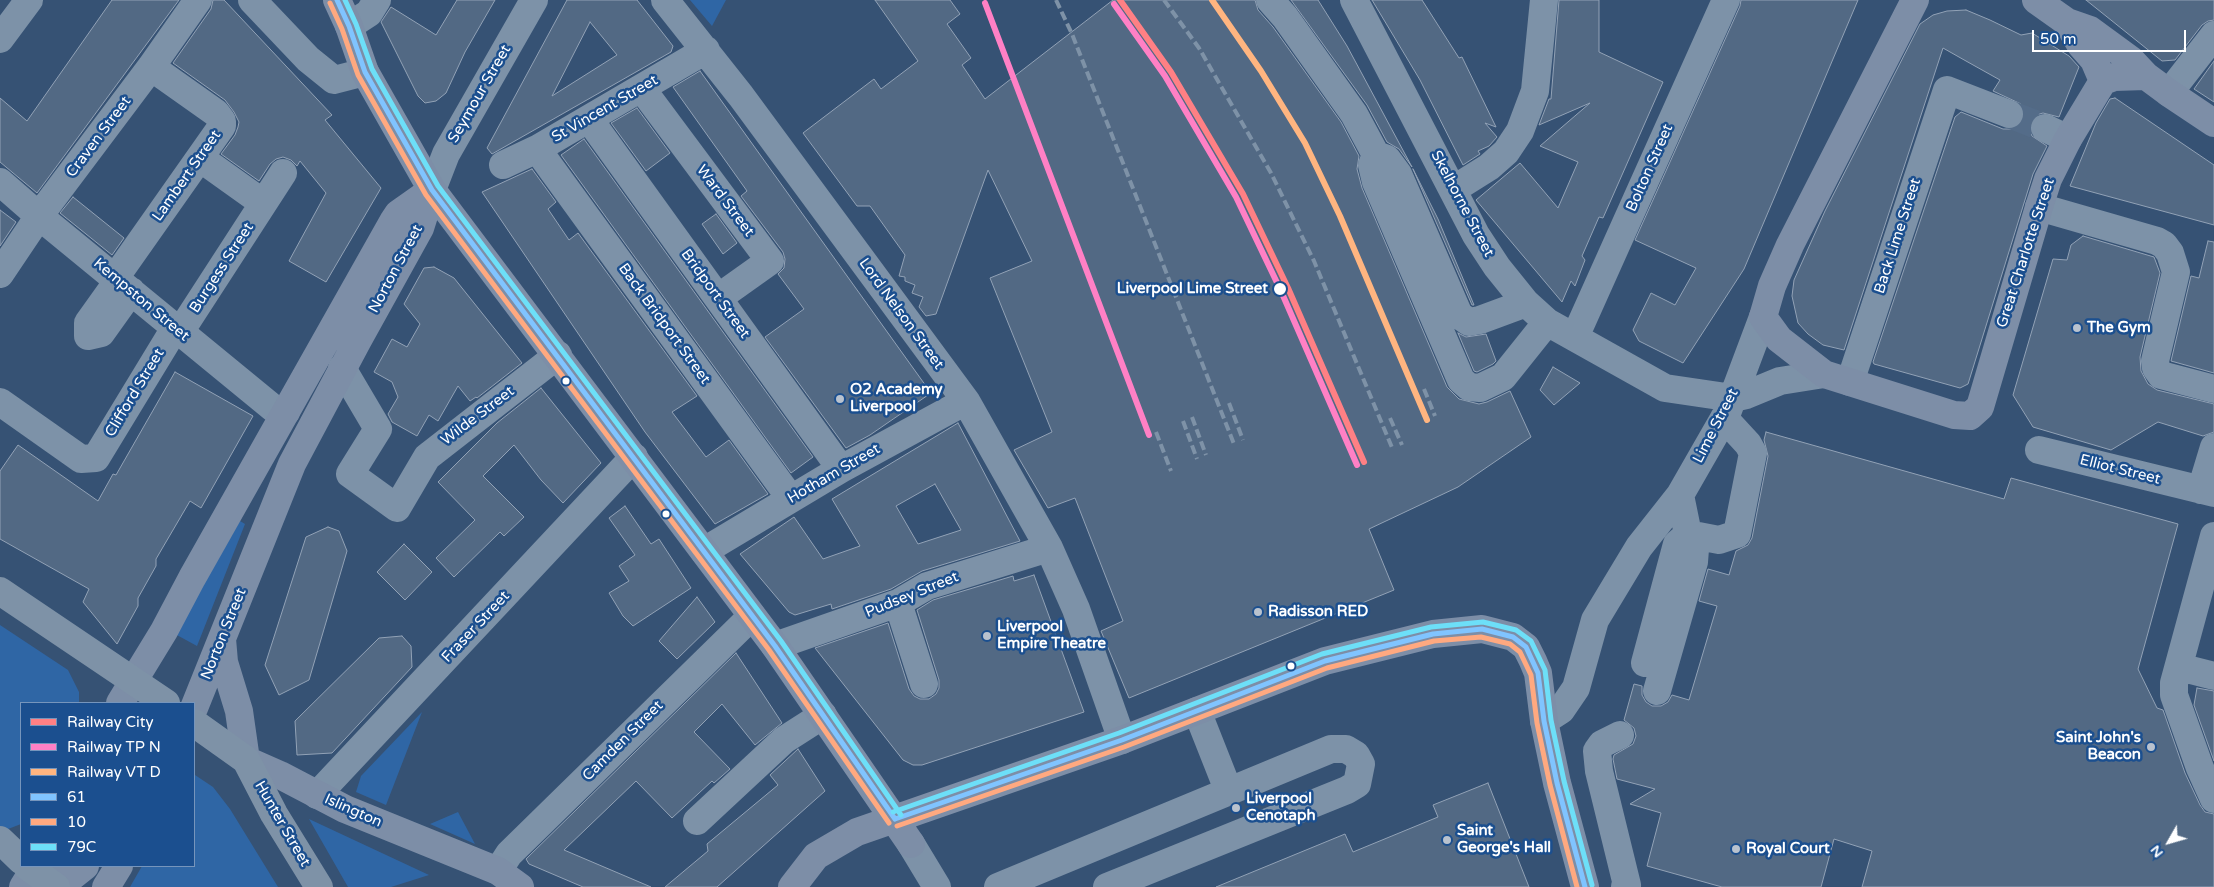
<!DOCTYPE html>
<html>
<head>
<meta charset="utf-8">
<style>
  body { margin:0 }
  #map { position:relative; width:2214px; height:887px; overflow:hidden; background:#365274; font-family:"Varela Round",sans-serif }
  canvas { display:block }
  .legend { position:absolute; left:20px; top:702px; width:175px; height:165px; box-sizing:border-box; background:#1b4f8f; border:1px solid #7695bc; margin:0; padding:6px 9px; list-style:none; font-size:15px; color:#fff }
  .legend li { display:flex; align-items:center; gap:10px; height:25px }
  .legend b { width:25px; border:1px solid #7695bc }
  .north { position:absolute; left:2144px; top:817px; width:50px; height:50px; -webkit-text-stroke:4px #1b4f8f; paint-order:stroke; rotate:232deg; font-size:14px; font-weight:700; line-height:20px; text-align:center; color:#fff }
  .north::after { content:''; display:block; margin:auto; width:18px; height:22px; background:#fff; clip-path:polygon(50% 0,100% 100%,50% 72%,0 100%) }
  .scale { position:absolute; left:2032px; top:30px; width:154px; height:22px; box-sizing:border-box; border:2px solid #fff; border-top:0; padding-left:6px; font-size:15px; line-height:18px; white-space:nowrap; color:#fff; -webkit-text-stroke:4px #1b4f8f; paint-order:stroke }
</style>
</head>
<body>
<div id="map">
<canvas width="2214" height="887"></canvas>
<ul class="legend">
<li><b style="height:6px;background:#ff8084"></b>Railway City</li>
<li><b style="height:6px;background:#ff80c5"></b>Railway TP N</li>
<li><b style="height:6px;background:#ffb580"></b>Railway VT D</li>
<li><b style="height:6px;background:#80c4ff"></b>61</li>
<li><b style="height:6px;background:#ffa980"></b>10</li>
<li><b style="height:6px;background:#6ddff8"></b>79C</li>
</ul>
<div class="north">N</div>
<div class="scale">50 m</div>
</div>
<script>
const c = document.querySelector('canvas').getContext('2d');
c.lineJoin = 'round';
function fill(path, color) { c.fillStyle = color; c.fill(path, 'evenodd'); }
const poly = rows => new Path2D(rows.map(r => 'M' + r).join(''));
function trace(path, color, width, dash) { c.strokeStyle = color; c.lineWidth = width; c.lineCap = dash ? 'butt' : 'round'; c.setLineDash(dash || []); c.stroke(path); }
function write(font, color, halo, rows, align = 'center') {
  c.font = font + ' "Varela Round",sans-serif'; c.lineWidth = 5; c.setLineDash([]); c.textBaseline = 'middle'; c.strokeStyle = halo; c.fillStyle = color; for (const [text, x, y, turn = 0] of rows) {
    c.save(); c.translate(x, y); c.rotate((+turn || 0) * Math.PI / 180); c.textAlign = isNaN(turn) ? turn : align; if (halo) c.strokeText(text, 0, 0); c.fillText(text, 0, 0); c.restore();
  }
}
fill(poly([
  [690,0,726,0,712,26],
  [240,521,245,524,197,646,175,634],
  [0,625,68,670,79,692,79,703,21,703,21,824,3,831,0,828],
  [422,712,386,805,356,792,361,776],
  [195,775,213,787,230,809,278,887,130,887,142,866,194,866],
  [458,812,475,844,430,824],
  [309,819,429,875,391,887,348,887]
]), '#2f66a5');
const building = poly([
  [112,0,179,0,37,193,0,162,0,98,27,121,112,0],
  [213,0,224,0,332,115,325,120,381,188,326,282,289,261,326,193,300,161,297,166,291,160,283,157,276,159,270,164,259,181,221,154,235,135,238,127,239,122,234,112,225,100,173,63,211,9,213,0],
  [457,0,495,0,465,52,446,93,436,101,425,103,418,96,381,22,391,7,436,35,457,0],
  [567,0,637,0,673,46,671,52,492,154,487,148,567,0],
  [590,22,617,55,552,96,590,22],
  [875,0,950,0,960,14,947,24,971,58,962,65,985,99,1113,0,1255,0,1258,10,1273,27,1341,122,1359,156,1357,169,1362,188,1447,387,1459,399,1479,404,1487,402,1510,391,1531,437,1458,487,1369,529,1394,590,1129,698,1101,631,1123,621,1075,498,1048,508,1014,450,1052,432,990,278,1032,261,988,170,936,314,926,316,919,307,923,297,912,293,915,285,905,281,905,277,899,276,905,255,870,206,857,206,803,133,874,79,881,89,918,61,875,0],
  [1291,0,1318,0,1347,46,1412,167,1399,149,1387,142,1367,105,1291,0],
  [1372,0,1422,0,1459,58,1462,57,1496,127,1485,123,1497,137,1489,146,1478,151,1480,154,1463,165,1420,80,1372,0],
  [1559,0,1599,0,1599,52,1663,82,1603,218,1599,217,1582,256,1585,260,1575,286,1571,281,1562,302,1476,200,1520,163,1558,208,1578,162,1540,146,1590,103,1539,125,1549,99,1551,99,1559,0],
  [1741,0,1858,0,1744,269,1683,363,1639,341,1633,330,1651,293,1675,305,1696,268,1635,240,1740,6,1741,0],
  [2086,0,2214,0,2214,20,2208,21,2202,25,2175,60,2162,61,2086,0],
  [1966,10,1990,20,2021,35,2032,33,2069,56,2079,67,2059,117,2043,113,2036,115,2031,122,2029,129,2032,136,2047,146,2033,174,1968,384,1960,388,1874,364,1873,362,1955,117,1961,112,2003,129,2011,129,2019,126,2024,119,2024,111,2021,104,1993,91,2000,80,1966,61,1943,48,1844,350,1823,345,1808,334,1798,323,1792,296,1794,280,1825,211,1920,24,1933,15,1947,11,1966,10],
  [2214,61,2214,102,2194,89,2214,61],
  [700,71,931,393,870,435,846,448,765,337,804,309,778,274,784,268,785,259,783,252,741,196,747,191,673,87,700,71],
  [2115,98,2214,165,2214,225,2070,186,2096,123,2110,99,2115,98],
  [637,108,670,153,646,171,611,123,637,108],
  [584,139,813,457,791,473,561,155,584,139],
  [532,169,556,202,548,209,569,240,578,233,697,396,672,412,706,457,729,440,768,494,715,524,645,432,482,192,532,169],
  [1413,169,1438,219,1474,305,1472,305,1413,169],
  [73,197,124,238,112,255,60,213,73,197],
  [0,210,16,222,0,246,0,210],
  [716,214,737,243,723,254,702,224,716,214],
  [2083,236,2154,257,2160,273,2140,357,2141,371,2148,384,2157,390,2214,404,2214,432,2203,436,2158,422,2111,450,2033,427,2013,395,2053,259,2067,260,2071,245,2083,236],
  [2208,241,2214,242,2214,373,2171,361,2191,276,2199,278,2208,241],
  [434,267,454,278,522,363,477,398,476,397,470,401,458,386,438,421,429,415,417,436,392,422,388,414,398,397,392,382,374,372,392,339,407,347,420,324,404,304,424,268,434,267],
  [1458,333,1466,337,1486,334,1496,361,1493,364,1477,372,1474,371,1458,333],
  [1553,367,1580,383,1554,405,1540,390,1553,367],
  [175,372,253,416,201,508,190,501,156,559,156,566,138,598,138,606,117,644,83,602,89,589,0,539,0,471,18,445,98,501,113,474,116,475,175,372],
  [541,388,601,463,563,503,541,480,514,445,483,476,524,517,504,536,500,532,454,577,436,558,475,520,438,482,497,423,541,388],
  [958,423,1020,541,922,571,891,589,832,609,831,604,795,615,789,612,740,554,794,517,823,559,860,546,832,499,958,423],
  [935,484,961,530,918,544,896,506,935,484],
  [1766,432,2004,499,2011,478,2178,524,2138,669,2157,708,2163,710,2185,773,2200,805,2205,812,2214,814,2214,887,1862,887,1872,851,1834,839,1821,887,1722,887,1647,866,1661,813,1630,804,1655,789,1617,779,1613,759,1614,755,1633,744,1636,736,1634,728,1624,720,1634,684,1642,686,1642,695,1646,702,1652,706,1661,706,1668,702,1672,695,1689,700,1717,606,1699,601,1708,569,1729,575,1736,551,1748,545,1752,538,1768,456,1764,440,1766,432],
  [625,506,651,544,659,539,691,588,633,626,623,616,609,593,629,581,619,566,635,555,609,518,625,506],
  [328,527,339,531,347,551,309,680,279,695,265,665,306,537,328,527],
  [404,544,432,572,405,600,377,572,404,544],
  [1034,575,1084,712,922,765,913,765,903,760,815,648,888,623,909,689,914,696,920,699,929,699,936,694,939,688,939,680,917,610,933,600,1013,576,1014,581,1034,575],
  [697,597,715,622,677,659,659,641,697,597],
  [402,636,411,646,412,667,332,753,297,755,295,721,379,638,402,636],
  [736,653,782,723,755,745,722,704,694,732,730,769,714,783,712,781,672,818,636,781,564,850,651,887,583,887,529,864,526,859,736,653],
  [2197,688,2214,691,2214,761,2194,705,2197,688],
  [798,749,825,791,717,887,665,887,708,851,707,844,778,785,770,775,798,749],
  [1488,783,1529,887,1216,887,1345,834,1353,852,1438,817,1433,805,1488,783]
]);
fill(building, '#526984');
trace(building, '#92a2b6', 1);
trace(poly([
  [2009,114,2045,128]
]), '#546c89', 28, [28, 14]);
trace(poly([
  [252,0,308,59,334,80,365,72],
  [665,0,741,96,966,401,1049,548,1076,609,1122,740],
  [1270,0,1285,17,1354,114,1376,155,1372,165,1376,182,1461,380,1469,387,1480,388,1503,377,1547,322],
  [1354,0,1476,235,1497,267,1526,303,1547,322,1665,388,1733,398,1746,395,1780,381,1824,374],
  [349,26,369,13,377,0],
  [0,39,29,0],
  [642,89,770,261,718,298],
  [2169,93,2214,35],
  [589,119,841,469],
  [2045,128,2068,139],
  [537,149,791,499],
  [1376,155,1387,159,1398,174,1459,315,1469,322,1480,320,1526,303],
  [200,158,263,203],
  [503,165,537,149,706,50],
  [0,182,39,216,273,408,286,412],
  [1454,189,1489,167,1506,152,1520,131,1535,91,1544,0],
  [432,190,446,154,534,0],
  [2039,207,2157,241,2164,245,2170,253,2176,272,2155,361,2156,368,2161,375,2214,389],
  [0,274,39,216,151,67,198,0],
  [115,278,222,126,222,121,216,113,151,67],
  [118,281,88,323,88,336,101,333,131,291],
  [180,332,283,173],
  [1575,337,1726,0],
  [342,368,378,429,350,474,397,508,427,457,558,355],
  [1850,382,1947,90,2009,114],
  [0,402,81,459,96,458,175,328],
  [2039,450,2214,493],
  [2201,490,2214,447],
  [1688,534,1719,540,1737,534,1753,453,1748,444,1724,418],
  [2214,536,2174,683,2174,695,2200,768,2214,799],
  [704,551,841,469,966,401],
  [898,603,924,684],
  [775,646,898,603,927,586,1049,548],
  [1645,663,1677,544,1688,534],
  [2179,667,2214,676],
  [1657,691,1694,562,1695,549,1688,534,1680,495],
  [1197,711,1229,792],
  [1544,721,1561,710,1576,688,1595,620,1639,547,1680,495,1727,413,1763,317],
  [1620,735,1602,744,1597,751,1599,771,1627,885,1625,887],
  [317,795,634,457],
  [697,821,784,740,823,715],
  [911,844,937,887],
  [498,871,509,854,752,616],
  [998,887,1331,749,1346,749,1356,755,1361,764,1357,784,1347,790,1107,887]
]), '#7d92a8', 28);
trace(poly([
  [337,0,349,26,365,72,432,190,775,646,911,844],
  [1915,0,1790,245,1772,286,1763,317,1779,339,1824,374,1954,415,1970,416,1980,407,2039,207,2048,179,2068,139,2103,81,2114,77,2146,76],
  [2036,0,2067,22,2090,30,2131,60,2146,76,2169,93,2214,123],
  [2067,22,2080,44,2094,60,2103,81],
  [222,639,224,662,239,711,246,760,280,775,345,809,498,871,520,887],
  [120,703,164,631,192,578,394,220,398,214,432,190],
  [194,708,292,464,358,340,420,228,432,190],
  [45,880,56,881,70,878,85,866],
  [23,887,36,866],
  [106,887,119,866],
  [792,887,816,856,857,832,1122,740,1325,661,1433,634,1482,629,1513,637,1526,647,1533,661,1538,673,1544,721,1557,783,1585,887]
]), '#7d8ea7', 28);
trace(poly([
  [0,591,166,703],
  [194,723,246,760,274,814,319,887],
  [0,840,21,860],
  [27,866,56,887]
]), '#7e92a7', 28);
trace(poly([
  [1056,0,1072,34,1234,444],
  [1164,0,1199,48,1271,173,1314,261,1393,450],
  [1424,389,1435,416],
  [1229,403,1243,440],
  [1192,417,1206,455],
  [1390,418,1402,445],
  [1183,421,1197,459],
  [1156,432,1171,471]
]), '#7e92a7', 4, [9, 4]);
trace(poly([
  [337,0,349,26,365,72,432,190,775,646,895,819],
  [895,819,1122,740,1325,661,1433,634,1482,629,1513,637,1526,647,1538,673,1544,721,1557,783,1585,887]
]), '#80c4ff', 5);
trace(poly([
  [330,3,342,29,358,75,426,195,769,650,889,823],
  [897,826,1124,747,1327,668,1434,641,1481,637,1510,644,1520,652,1531,675,1537,723,1550,785,1577,887]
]), '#ffa980', 5);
trace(poly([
  [345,0,356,24,372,69,438,186,781,641,901,815],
  [893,812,1119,733,1322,654,1431,627,1483,622,1516,630,1531,641,1545,670,1551,720,1564,781,1592,885]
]), '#6ddff8', 5);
trace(poly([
  [1120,0,1171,72,1243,194,1288,288,1364,462]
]), '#ff8084', 6);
trace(poly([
  [985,3,1149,435],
  [1114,4,1165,76,1236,197,1281,291,1357,465]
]), '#ff80c5', 6);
trace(poly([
  [1212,0,1261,71,1305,143,1340,216,1427,420]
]), '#ffb580', 6);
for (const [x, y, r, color] of [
  [1280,289,7,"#fff"],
  [2077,328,5,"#b9c2ce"],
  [566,381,4.5,"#fff"],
  [840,399,5,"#b9c2ce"],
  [666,514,4.5,"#fff"],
  [1258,612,5,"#b9c2ce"],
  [987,636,5,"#b9c2ce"],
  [1291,666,4.5,"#fff"],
  [2151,747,5,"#b9c2ce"],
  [1236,808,5,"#b9c2ce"],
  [1447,840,5,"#b9c2ce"],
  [1736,849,5,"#b9c2ce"]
]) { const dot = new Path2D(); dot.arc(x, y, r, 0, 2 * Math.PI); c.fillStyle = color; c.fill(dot); trace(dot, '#1b4f8f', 2); }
write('15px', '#fff', '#1b4f8f', [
  ["Seymour Street",480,94,-60],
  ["St Vincent Street",605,109,-30],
  ["Craven Street",99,137,-53],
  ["Bolton Street",1650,168,-66],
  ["Lambert Street",187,176,-55],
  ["Ward Street",725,201,53],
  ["Skelhorne Street",1462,204,62],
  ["Back Lime Street",1898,236,-72],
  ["Great Charlotte Street",2026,253,-72],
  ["Burgess Street",222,268,-57],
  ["Norton Street",396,269,-62],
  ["Bridport Street",715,294,54],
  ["Kempston Street",141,300,40],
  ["Lord Nelson Street",901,314,54],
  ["Back Bridport Street",664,324,54],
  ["Clifford Street",135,393,-59],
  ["Wilde Street",478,416,-37],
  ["Lime Street",1716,426,-63],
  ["Elliot Street",2120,470,14],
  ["Hotham Street",834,474,-30],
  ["Pudsey Street",912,595,-22],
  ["Fraser Street",476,627,-47],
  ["Norton Street",224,634,-68],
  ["Camden Street",623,741,-45],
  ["Islington",353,811,24],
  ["Hunter Street",282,824,60]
]);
write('bold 15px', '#fff', '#1b4f8f', [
  ["Liverpool Lime Street",1268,289]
], 'right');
write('bold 15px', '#fff', '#1b4f8f', [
  ["The Gym",2087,328],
  ["O2 Academy",850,390],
  ["Liverpool",850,407],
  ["Radisson RED",1268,612],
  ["Liverpool",997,627],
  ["Empire Theatre",997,644],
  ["Saint John's",2141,738,"right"],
  ["Beacon",2141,755,"right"],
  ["Liverpool",1246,799],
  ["Cenotaph",1246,816],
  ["Saint",1457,831],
  ["George's Hall",1457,848],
  ["Royal Court",1746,849]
], 'left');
</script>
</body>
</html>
